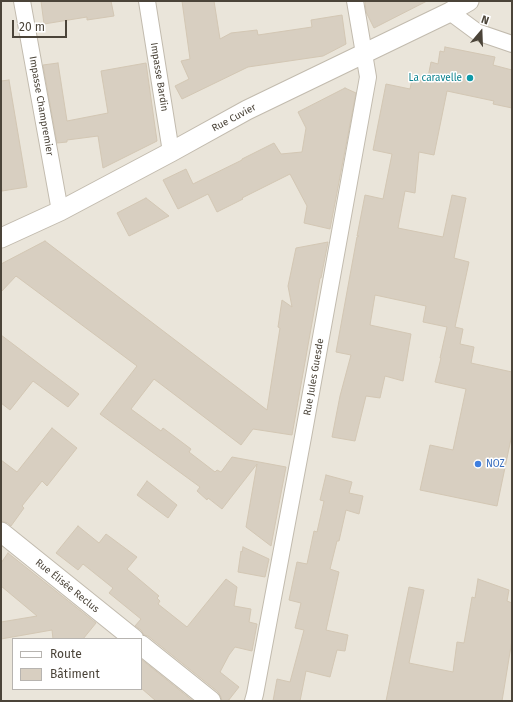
<!DOCTYPE html>
<html>
<head>
<meta charset="utf-8">
<style>
  body { margin:0 }
  #map { position:relative; width:513px; height:702px; overflow:hidden; background:#f6f3ec; font-family:"Fira Sans",sans-serif }
  canvas { display:block }
  .frame { position:absolute; inset:0; border:2px solid #4b4439; pointer-events:none }
  .legend { position:absolute; left:12px; top:638px; width:130px; height:52px; box-sizing:border-box; background:#fff; border:1px solid #b7b4b0; margin:0; padding:5px 7px; list-style:none; font-size:12px; color:#4b4439 }
  .legend li { display:flex; align-items:center; gap:8px; height:20px }
  .legend b { width:20px; border:1px solid #b7b4b0 }
  .north { position:absolute; left:461px; top:12px; width:40px; height:40px; -webkit-text-stroke:3px #fff; paint-order:stroke; rotate:19deg; font-size:11px; font-weight:700; line-height:16px; text-align:center; color:#4b4439 }
  .north::after { content:''; display:block; margin:auto; width:14px; height:18px; background:#4b4439; clip-path:polygon(50% 0,100% 100%,50% 72%,0 100%) }
  .scale { position:absolute; left:12px; top:20px; width:55px; height:18px; box-sizing:border-box; border:2px solid #4b4439; border-top:0; padding-left:5px; font-size:12px; line-height:14px; white-space:nowrap; color:#4b4439; -webkit-text-stroke:3px #fff; paint-order:stroke }
</style>
</head>
<body>
<div id="map">
<canvas width="513" height="702"></canvas>
<div class="frame"></div>
<ul class="legend">
<li><b style="height:5px;background:#fff"></b>Route</li>
<li><b style="height:11px;background:#d8cfc1"></b>Bâtiment</li>
</ul>
<div class="north">N</div>
<div class="scale">20 m</div>
</div>
<script>
const c = document.querySelector('canvas').getContext('2d');
c.lineJoin = 'round';
function fill(path, color) { c.fillStyle = color; c.fill(path, 'evenodd'); }
const poly = rows => new Path2D(rows.map(r => 'M' + r).join(''));
function trace(path, color, width, dash) { c.strokeStyle = color; c.lineWidth = width; c.lineCap = dash ? 'butt' : 'round'; c.setLineDash(dash || []); c.stroke(path); }
function write(font, color, halo, rows, align = 'center') {
  c.font = font + ' "Fira Sans",sans-serif'; c.lineWidth = 3; c.setLineDash([]); c.textBaseline = 'middle'; c.strokeStyle = halo; c.fillStyle = color; for (const [text, x, y, turn = 0] of rows) {
    c.save(); c.translate(x, y); c.rotate((+turn || 0) * Math.PI / 180); c.textAlign = isNaN(turn) ? turn : align; if (halo) c.strokeText(text, 0, 0); c.fillText(text, 0, 0); c.restore();
  }
}
fill(poly([
  [1,1,512,1,512,701,1,701],
  [13,639,141,639,141,689,13,689]
]), '#eae5da');
const building = poly([
  [41,1,111,1,114,16,87,20,87,17,44,24,41,1],
  [182,1,214,1,220,39,231,33,257,30,258,35,312,27,311,20,342,15,346,44,323,56,248,67,182,99,175,86,189,79,181,61,190,59,182,1],
  [365,1,427,1,374,28,366,12,365,1],
  [445,47,495,57,493,65,512,70,512,108,493,104,494,101,447,91,434,155,419,152,415,193,405,191,398,228,443,237,452,195,466,198,454,258,469,262,455,327,463,329,460,344,474,347,471,363,512,372,512,434,497,506,420,490,430,445,453,450,466,389,435,382,441,358,440,358,447,327,423,322,426,306,375,295,370,325,411,334,403,381,385,376,380,398,366,396,355,441,332,437,340,396,351,355,336,352,357,237,359,236,357,236,365,195,383,199,392,154,373,150,386,84,410,89,412,79,427,82,431,62,438,64,440,51,444,52,445,47],
  [58,63,67,121,108,113,101,71,146,63,157,141,103,168,98,136,67,140,67,142,57,143,43,65,58,63],
  [9,80,27,187,2,191,1,183,1,81,9,80],
  [345,88,356,93,330,229,304,223,307,206,290,174,242,198,243,199,217,212,208,194,178,209,163,180,186,169,193,184,242,160,242,159,274,143,281,154,302,152,306,128,298,112,345,88],
  [146,198,169,216,129,236,117,213,146,198],
  [45,241,267,410,280,328,278,327,282,300,292,307,288,286,296,248,328,242,321,278,320,278,292,435,253,429,241,445,154,379,131,409,161,431,163,428,191,449,189,452,215,472,217,470,221,472,232,457,286,467,271,546,246,527,257,464,222,509,208,498,207,500,197,491,200,487,100,414,137,366,16,276,1,292,1,264,45,241],
  [1,335,79,394,68,407,33,381,10,410,1,403,1,335],
  [52,428,77,448,47,486,42,481,22,506,24,508,11,526,8,523,1,521,1,460,17,472,52,428],
  [326,475,352,482,349,493,363,496,359,514,346,510,339,541,337,541,330,569,339,572,326,630,348,635,345,651,337,650,330,677,306,671,300,701,273,701,277,679,290,682,304,630,295,628,301,603,289,600,297,562,307,564,314,531,317,532,324,501,320,500,326,475],
  [147,481,177,505,168,518,137,495,147,481],
  [78,526,99,543,106,534,137,557,127,569,159,596,157,598,160,601,158,604,187,627,226,579,237,587,234,606,251,609,249,622,257,624,252,651,235,647,229,655,220,672,239,687,228,701,222,701,221,697,218,692,148,636,144,635,141,630,135,626,141,619,109,593,113,588,83,564,78,570,56,553,78,526],
  [243,547,269,559,265,577,238,572,241,551,242,552,243,547],
  [8,553,96,623,83,639,53,639,52,630,1,639,1,622,37,616,1,586,1,563,8,553],
  [478,579,509,590,507,601,512,603,512,640,502,701,386,701,409,587,424,590,409,663,453,672,457,642,464,643,472,597,475,598,478,579],
  [141,659,193,701,156,701,141,688,141,659]
]);
fill(building, '#d8cfc1');
trace(building, '#d3c7b4', 1);
const minor = poly([
  [22,1,60,211],
  [147,1,171,152],
  [450,12,477,32,512,44],
  [253,701,255,694,303,437,368,77,355,1]
]);
const tertiary = poly([
  [1,238,60,211,171,152,247,110,450,12,469,1],
  [1,532,134,639],
  [141,645,211,701]
]);
trace(minor, '#c2bbae', 18);
trace(tertiary, '#c2bbae', 21);
trace(minor, '#fff', 16);
trace(tertiary, '#fff', 19);
for (const [x, y, r, color] of [
  [470,78,4,"#0f9aa8"],
  [478,464,4,"#3f7fe0"]
]) { const dot = new Path2D(); dot.arc(x, y, r, 0, 2 * Math.PI); c.fillStyle = color; c.fill(dot); trace(dot, '#fff', 1.5); }
write('10px', '#4b4439', '#fff', [
  ["Impasse Bardin",159,77,81],
  ["Impasse Champremier",41,106,80],
  ["Rue Cuvier",234,118,-28],
  ["Rue Jules Guesde",314,377,-80],
  ["Rue Élisée Reclus",67,586,39]
]);
write('10px', '#0d838f', '#fff', [
  ["La caravelle",462,78]
], 'right');
write('10px', '#366cbe', '#fff', [
  ["NOZ",486,464]
], 'left');
</script>
</body>
</html>
